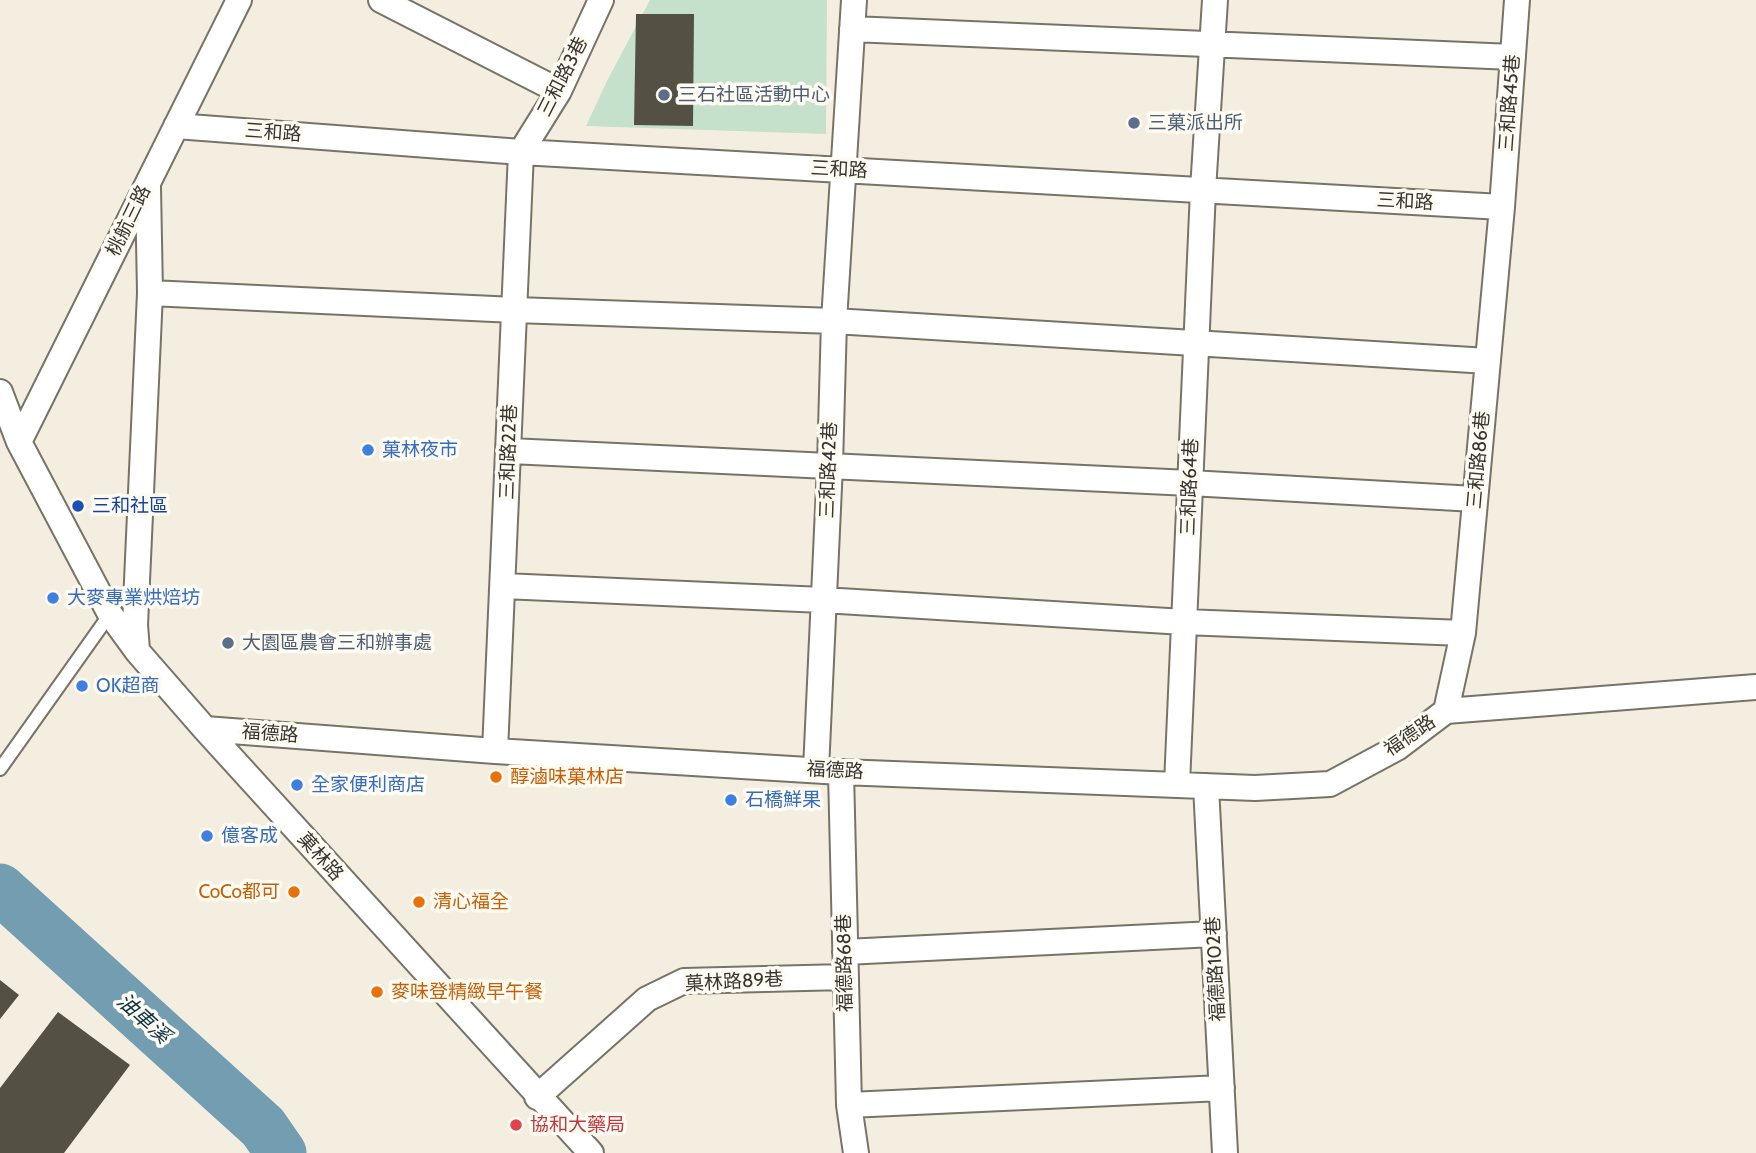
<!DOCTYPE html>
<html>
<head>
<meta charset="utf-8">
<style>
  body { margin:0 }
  canvas { display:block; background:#f3eee0 }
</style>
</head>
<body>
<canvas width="1756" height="1153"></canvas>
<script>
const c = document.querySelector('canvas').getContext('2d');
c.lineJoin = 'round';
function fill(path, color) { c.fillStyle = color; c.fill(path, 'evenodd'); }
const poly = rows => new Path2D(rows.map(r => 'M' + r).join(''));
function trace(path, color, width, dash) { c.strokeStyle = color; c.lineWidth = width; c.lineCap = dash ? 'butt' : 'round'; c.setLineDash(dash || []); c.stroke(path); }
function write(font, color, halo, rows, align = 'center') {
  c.font = font + ' Cabin,"Noto Sans TC",sans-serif'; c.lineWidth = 7; c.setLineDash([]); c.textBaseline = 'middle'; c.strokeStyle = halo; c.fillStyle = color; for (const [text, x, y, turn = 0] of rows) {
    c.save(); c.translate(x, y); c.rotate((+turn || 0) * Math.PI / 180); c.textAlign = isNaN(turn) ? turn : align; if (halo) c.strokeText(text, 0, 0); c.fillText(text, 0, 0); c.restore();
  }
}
fill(poly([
  [650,0,827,0,826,134,586,126,608,79]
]), '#c5e1cb');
trace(poly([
  [0,889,263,1127,281,1153]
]), '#739db1', 51);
fill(poly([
  [636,14,694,14,693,126,634,125],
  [0,980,19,995,0,1019],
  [58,1012,130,1065,64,1153,0,1153,0,1088]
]), '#545044');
const lane = poly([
  [0,769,110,614]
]);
const street = poly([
  [381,0,559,91],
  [852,29,1513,57],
  [176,126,521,152,1502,207],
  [150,293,515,310,834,321,1488,361],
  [0,392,19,442,110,614,137,651,205,729,591,1153],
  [19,442,239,0],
  [510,451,1190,483,1475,499],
  [503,586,823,600,1184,622,1463,633],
  [137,650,135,625,150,293,148,187],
  [1446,711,1463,633,1502,207,1517,0],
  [1446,711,1756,687],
  [205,729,495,751,841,772,1255,788,1330,784,1397,748,1446,711],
  [495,751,521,152,559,91,601,0],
  [816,770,830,465,834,321,854,0],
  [841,772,849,1105,856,1153],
  [1177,784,1203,190,1215,0],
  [1206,786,1225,1153],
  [845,952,1214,934],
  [537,1097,647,999,684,981,845,977],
  [849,1105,1222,1088]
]);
trace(lane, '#777366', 16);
trace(street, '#777366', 28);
trace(lane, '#fff', 12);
trace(street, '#fff', 24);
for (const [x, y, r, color] of [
  [664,95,7,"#5c6f8a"],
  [1134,123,7,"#5c6f8a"],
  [368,450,7,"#3f7fe0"],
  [78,506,7,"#1a4fb4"],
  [53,598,7,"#3f7fe0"],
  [228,643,7,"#5c6f8a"],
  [82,686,7,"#3f7fe0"],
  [496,777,7,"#e8710a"],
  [297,785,7,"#3f7fe0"],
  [731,800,7,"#3f7fe0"],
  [207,836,7,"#3f7fe0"],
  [294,892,7,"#e8710a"],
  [419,902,7,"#e8710a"],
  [377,992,7,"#e8710a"],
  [516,1125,7,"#e0444e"]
]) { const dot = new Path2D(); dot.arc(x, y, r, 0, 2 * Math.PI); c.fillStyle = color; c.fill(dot); trace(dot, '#fefbf3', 2.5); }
write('19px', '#37352f', '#fefbf3', [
  ["三和路3巷",563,77,-63],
  ["三和路45巷",1510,103,-86],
  ["三和路",273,133,4],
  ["三和路",839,170,3],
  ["三和路",1405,202,3],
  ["桃航三路",129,221,-64],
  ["三和路22巷",509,452,-88],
  ["三和路86巷",1479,460,-85],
  ["三和路42巷",829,470,-88],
  ["三和路64巷",1190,487,-88],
  ["福德路",270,734,4],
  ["福德路",1410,736,-34],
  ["福德路",835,771,3],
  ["菓林路",320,857,48],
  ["福德路68巷",845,963,-91],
  ["福德路102巷",1216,969,-93],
  ["菓林路89巷",734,982,-3]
]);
write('19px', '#4e5e75', '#fefbf3', [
  ["三石社區活動中心",678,95],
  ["三菓派出所",1148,123],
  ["大園區農會三和辦事處",242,643]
], 'left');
write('19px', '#366cbe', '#fefbf3', [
  ["菓林夜市",382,450],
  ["大麥專業烘焙坊",67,598],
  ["OK超商",96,686],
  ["全家便利商店",311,785],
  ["石橋鮮果",745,800],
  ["億客成",221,836]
], 'left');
write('19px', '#164399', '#fefbf3', [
  ["三和社區",92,506]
], 'left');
write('19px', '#c56008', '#fefbf3', [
  ["醇滷味菓林店",510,777],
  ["CoCo都可",280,892,"right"],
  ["清心福全",433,902],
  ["麥味登精緻早午餐",391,992]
], 'left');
write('19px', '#be3a42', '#fefbf3', [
  ["協和大藥局",530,1125]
], 'left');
write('italic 21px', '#0e3444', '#fefbf3', [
  ["油車溪",143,1019,42]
]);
</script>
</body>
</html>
